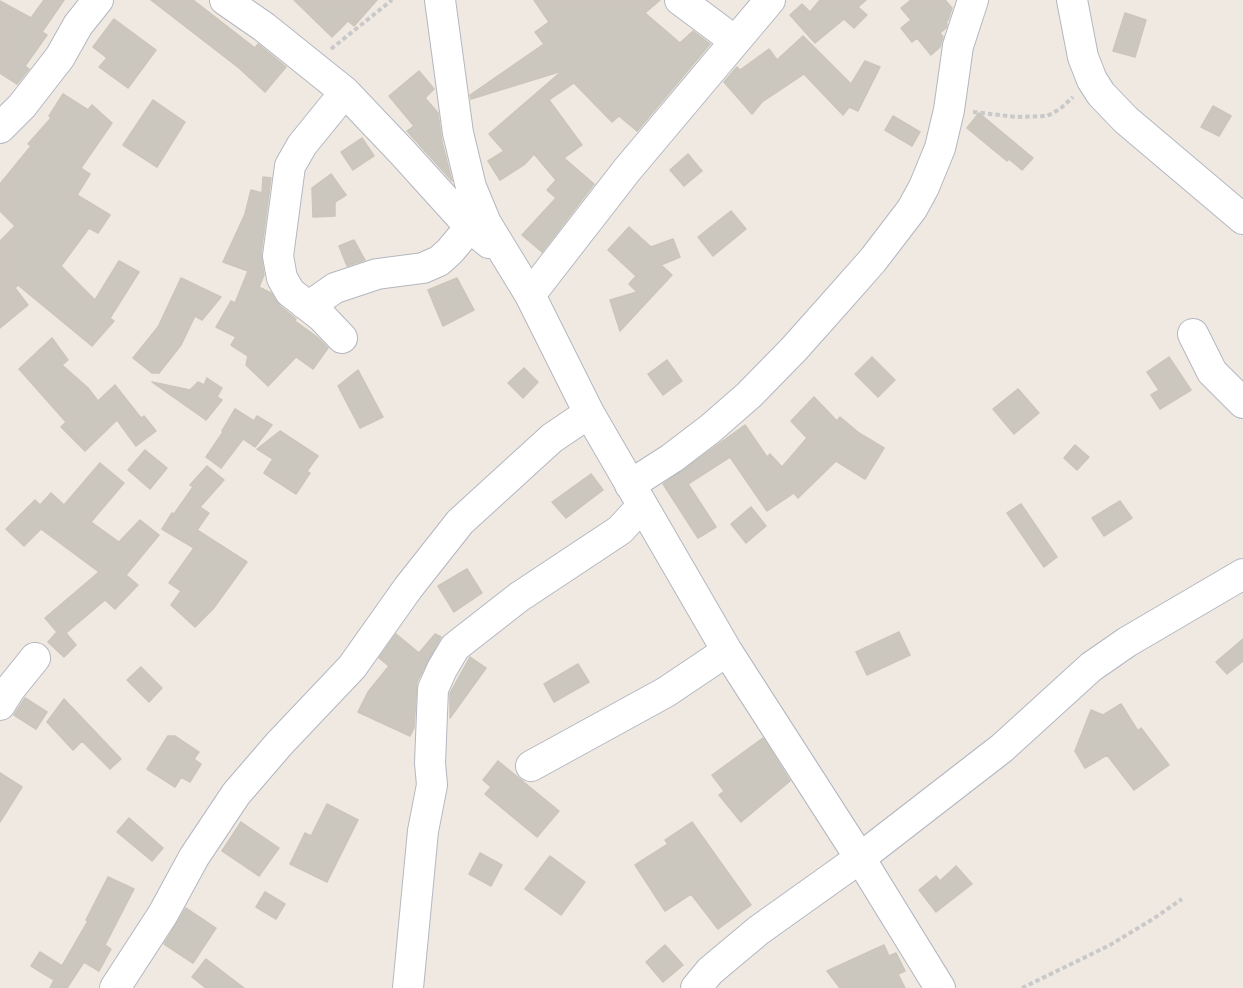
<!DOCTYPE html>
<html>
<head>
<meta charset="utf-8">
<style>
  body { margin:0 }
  canvas { display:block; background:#efe9e1 }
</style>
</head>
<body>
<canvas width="1243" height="988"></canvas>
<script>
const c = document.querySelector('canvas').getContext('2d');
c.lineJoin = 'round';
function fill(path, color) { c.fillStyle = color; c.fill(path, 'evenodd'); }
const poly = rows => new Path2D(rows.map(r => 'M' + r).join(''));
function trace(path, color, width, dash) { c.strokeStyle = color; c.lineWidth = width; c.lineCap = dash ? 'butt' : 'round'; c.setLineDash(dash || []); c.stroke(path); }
const building = poly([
  [44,0,64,0,42,32,47,35,25,66,29,69,17,84,0,73,0,1,31,18,44,0],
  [151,0,193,0,255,48,258,44,286,67,265,92,239,68,151,0],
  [294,0,377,0,354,26,348,21,332,37,294,0],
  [534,0,660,0,645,13,680,43,693,31,710,44,637,131,619,116,612,122,574,83,549,100,582,145,564,158,594,184,542,252,522,235,556,198,547,190,556,180,534,154,525,164,500,180,488,161,504,151,489,134,562,71,471,99,470,95,544,44,535,32,549,22,534,0],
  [820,0,866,0,858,7,867,15,854,28,844,19,815,43,790,15,802,4,810,12,820,0],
  [911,0,945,0,952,8,948,20,946,22,947,24,946,28,940,33,943,37,940,47,931,55,917,38,912,42,901,28,911,20,901,8,911,0],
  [1125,13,1146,20,1135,57,1113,51,1125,13],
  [114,19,156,50,128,88,99,67,107,58,93,47,114,19],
  [803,36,851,84,865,61,880,67,858,111,849,107,843,115,804,74,762,102,752,114,724,82,737,67,740,70,769,49,777,60,803,36],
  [419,71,434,89,425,98,438,113,442,142,452,181,407,131,414,126,389,96,419,71],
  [63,94,88,110,92,105,112,123,81,168,90,174,77,195,110,215,98,233,89,228,61,266,95,300,119,261,139,272,110,318,114,321,92,346,18,285,15,288,28,305,0,328,0,241,15,226,0,211,0,184,31,146,28,144,51,118,49,116,63,94],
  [153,100,185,122,157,167,123,145,153,100],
  [1213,106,1231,116,1219,136,1201,127,1213,106],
  [979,113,1033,158,1022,170,1009,159,1007,161,967,128,979,113],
  [893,116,920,132,912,146,885,130,893,116],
  [362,138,374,156,353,170,341,152,362,138],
  [688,154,702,171,684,186,670,170,688,154],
  [331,174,346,195,335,202,335,216,313,217,312,188,331,174],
  [263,177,271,178,261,254,264,275,259,287,271,293,279,305,296,319,295,321,317,337,328,348,313,369,296,357,268,386,246,365,248,356,231,345,236,337,216,327,231,301,235,303,248,271,223,262,245,214,251,190,262,193,263,177],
  [731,211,746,229,713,256,698,237,731,211],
  [629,227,651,247,673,239,680,257,661,265,672,275,620,331,610,300,637,292,629,284,636,276,608,250,629,227],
  [354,240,365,260,347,266,339,246,354,240],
  [181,278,221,297,202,320,195,316,181,345,159,373,152,373,133,358,158,327,181,278],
  [457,278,474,310,443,326,428,290,457,278],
  [52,338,68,360,62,365,88,388,98,401,115,385,141,418,144,416,156,431,136,446,117,420,85,451,61,427,66,422,19,369,52,338],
  [872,357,895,380,878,397,855,374,872,357],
  [1169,357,1191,390,1160,409,1151,395,1159,390,1147,372,1169,357],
  [667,360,682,381,663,395,648,374,667,360],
  [524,368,538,382,523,398,508,383,524,368],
  [358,370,383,417,360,428,338,386,358,370],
  [207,378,222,388,217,397,222,400,206,420,152,382,190,390,198,382,204,385,207,378],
  [1018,389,1039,413,1014,434,993,409,1018,389],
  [814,397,837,421,840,417,859,433,884,448,865,479,836,461,798,498,794,493,767,511,730,457,688,484,716,527,698,538,663,484,745,425,767,457,770,454,782,467,807,438,791,421,814,397],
  [235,409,254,421,257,416,272,425,255,447,243,439,221,468,206,457,223,432,222,431,235,409],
  [280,431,318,456,307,471,310,473,296,494,264,473,273,459,257,449,280,431],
  [1075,445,1089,457,1077,470,1064,458,1075,445],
  [145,450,167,468,150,489,128,470,145,450],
  [100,463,124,483,91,522,119,542,140,520,159,535,126,575,138,585,115,609,105,600,66,633,76,645,64,657,48,642,57,632,45,618,99,572,41,529,24,546,6,529,35,500,40,505,51,493,64,505,100,463],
  [207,466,224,480,200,507,209,513,197,530,247,562,213,609,195,627,171,605,181,591,169,583,194,548,162,529,172,513,174,514,193,487,190,485,207,466],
  [591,474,603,490,566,518,552,502,591,474],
  [1120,501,1132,518,1104,536,1092,518,1120,501],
  [1021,504,1057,557,1044,567,1007,513,1021,504],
  [751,507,766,526,746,543,731,524,751,507],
  [467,569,482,593,454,612,438,586,467,569],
  [899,632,910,655,867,675,856,652,899,632],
  [396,634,419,653,435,634,441,637,417,682,414,728,410,736,358,712,368,692,389,666,379,658,396,634],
  [1243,639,1243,661,1227,674,1216,662,1243,639],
  [470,657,486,668,450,718,450,693,470,657],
  [578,664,589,682,554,702,544,684,578,664],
  [141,667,162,688,149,702,127,680,141,667],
  [25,698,47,712,36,729,14,715,25,698],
  [64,699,121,759,110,769,82,741,73,750,47,722,64,699],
  [1121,704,1138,731,1141,728,1169,765,1134,790,1107,755,1085,768,1075,751,1091,710,1103,715,1121,704],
  [168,736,175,736,199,752,194,759,201,764,190,782,181,777,175,787,147,769,168,736],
  [763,738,790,781,741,822,719,795,724,791,712,775,763,738],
  [498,761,559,811,537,837,485,794,491,787,483,780,498,761],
  [0,773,22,787,0,822,0,773],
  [327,804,358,820,327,882,290,864,305,833,311,836,327,804],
  [129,818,163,848,152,861,117,832,129,818],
  [241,822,279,848,259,876,222,851,241,822],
  [692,822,751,905,718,929,691,894,665,911,635,865,668,844,665,840,692,822],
  [480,853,502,865,491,886,469,874,480,853],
  [550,856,585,882,561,915,525,889,550,856],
  [956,866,972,884,936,912,919,890,936,876,940,881,956,866],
  [108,877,134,889,105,945,111,949,99,971,84,962,67,988,50,988,54,980,31,966,40,952,62,966,88,921,86,920,108,877],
  [265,892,285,904,276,919,256,907,265,892],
  [186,908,216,928,193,963,164,944,186,908],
  [665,945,683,965,663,982,646,962,665,945],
  [884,945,889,956,896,953,905,971,898,974,905,988,840,988,827,971,884,945],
  [206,959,244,988,206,988,192,977,206,959]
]);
fill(building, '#cbc7bf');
trace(building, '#cbc5ba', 1.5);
const minor = poly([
  [225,0,264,27,345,92,403,153,470,227,489,243],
  [440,0,458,133,471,187,486,223,530,295,589,413,727,651,860,858,940,988],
  [680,0,735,41],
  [1072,0,1083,57,1092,80,1101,94,1126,120,1243,219],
  [0,128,22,106,60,57,78,25,98,0],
  [530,295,627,170,770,0],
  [305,304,315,302,335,288,377,274,423,268,439,261,450,251,470,227],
  [1193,334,1212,372,1243,403],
  [342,338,322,317,290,292,282,278,278,256,290,166,302,145,345,92],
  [630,485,672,458,710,429,749,395,794,349,835,303,873,260,912,209,924,187,940,148,949,110,958,46,973,0],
  [0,705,10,689,35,658],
  [531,766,666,692,727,651],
  [115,988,163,914,194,857,236,794,279,744,352,667,408,588,460,522,552,438,589,413],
  [408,988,423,831,432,785,430,763,433,689,442,669,455,647,519,597,620,530,642,506],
  [696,988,710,971,759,930,860,858,1002,748,1091,667,1127,642,1243,574]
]);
trace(minor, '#b4b7c1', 32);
trace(poly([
  [331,49,392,0],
  [973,112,1017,117,1047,116,1060,109,1073,97],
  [1022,988,1110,945,1153,919,1182,899]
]), '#c9c9c9', 4, [4.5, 3]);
trace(minor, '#fff', 30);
</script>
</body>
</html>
